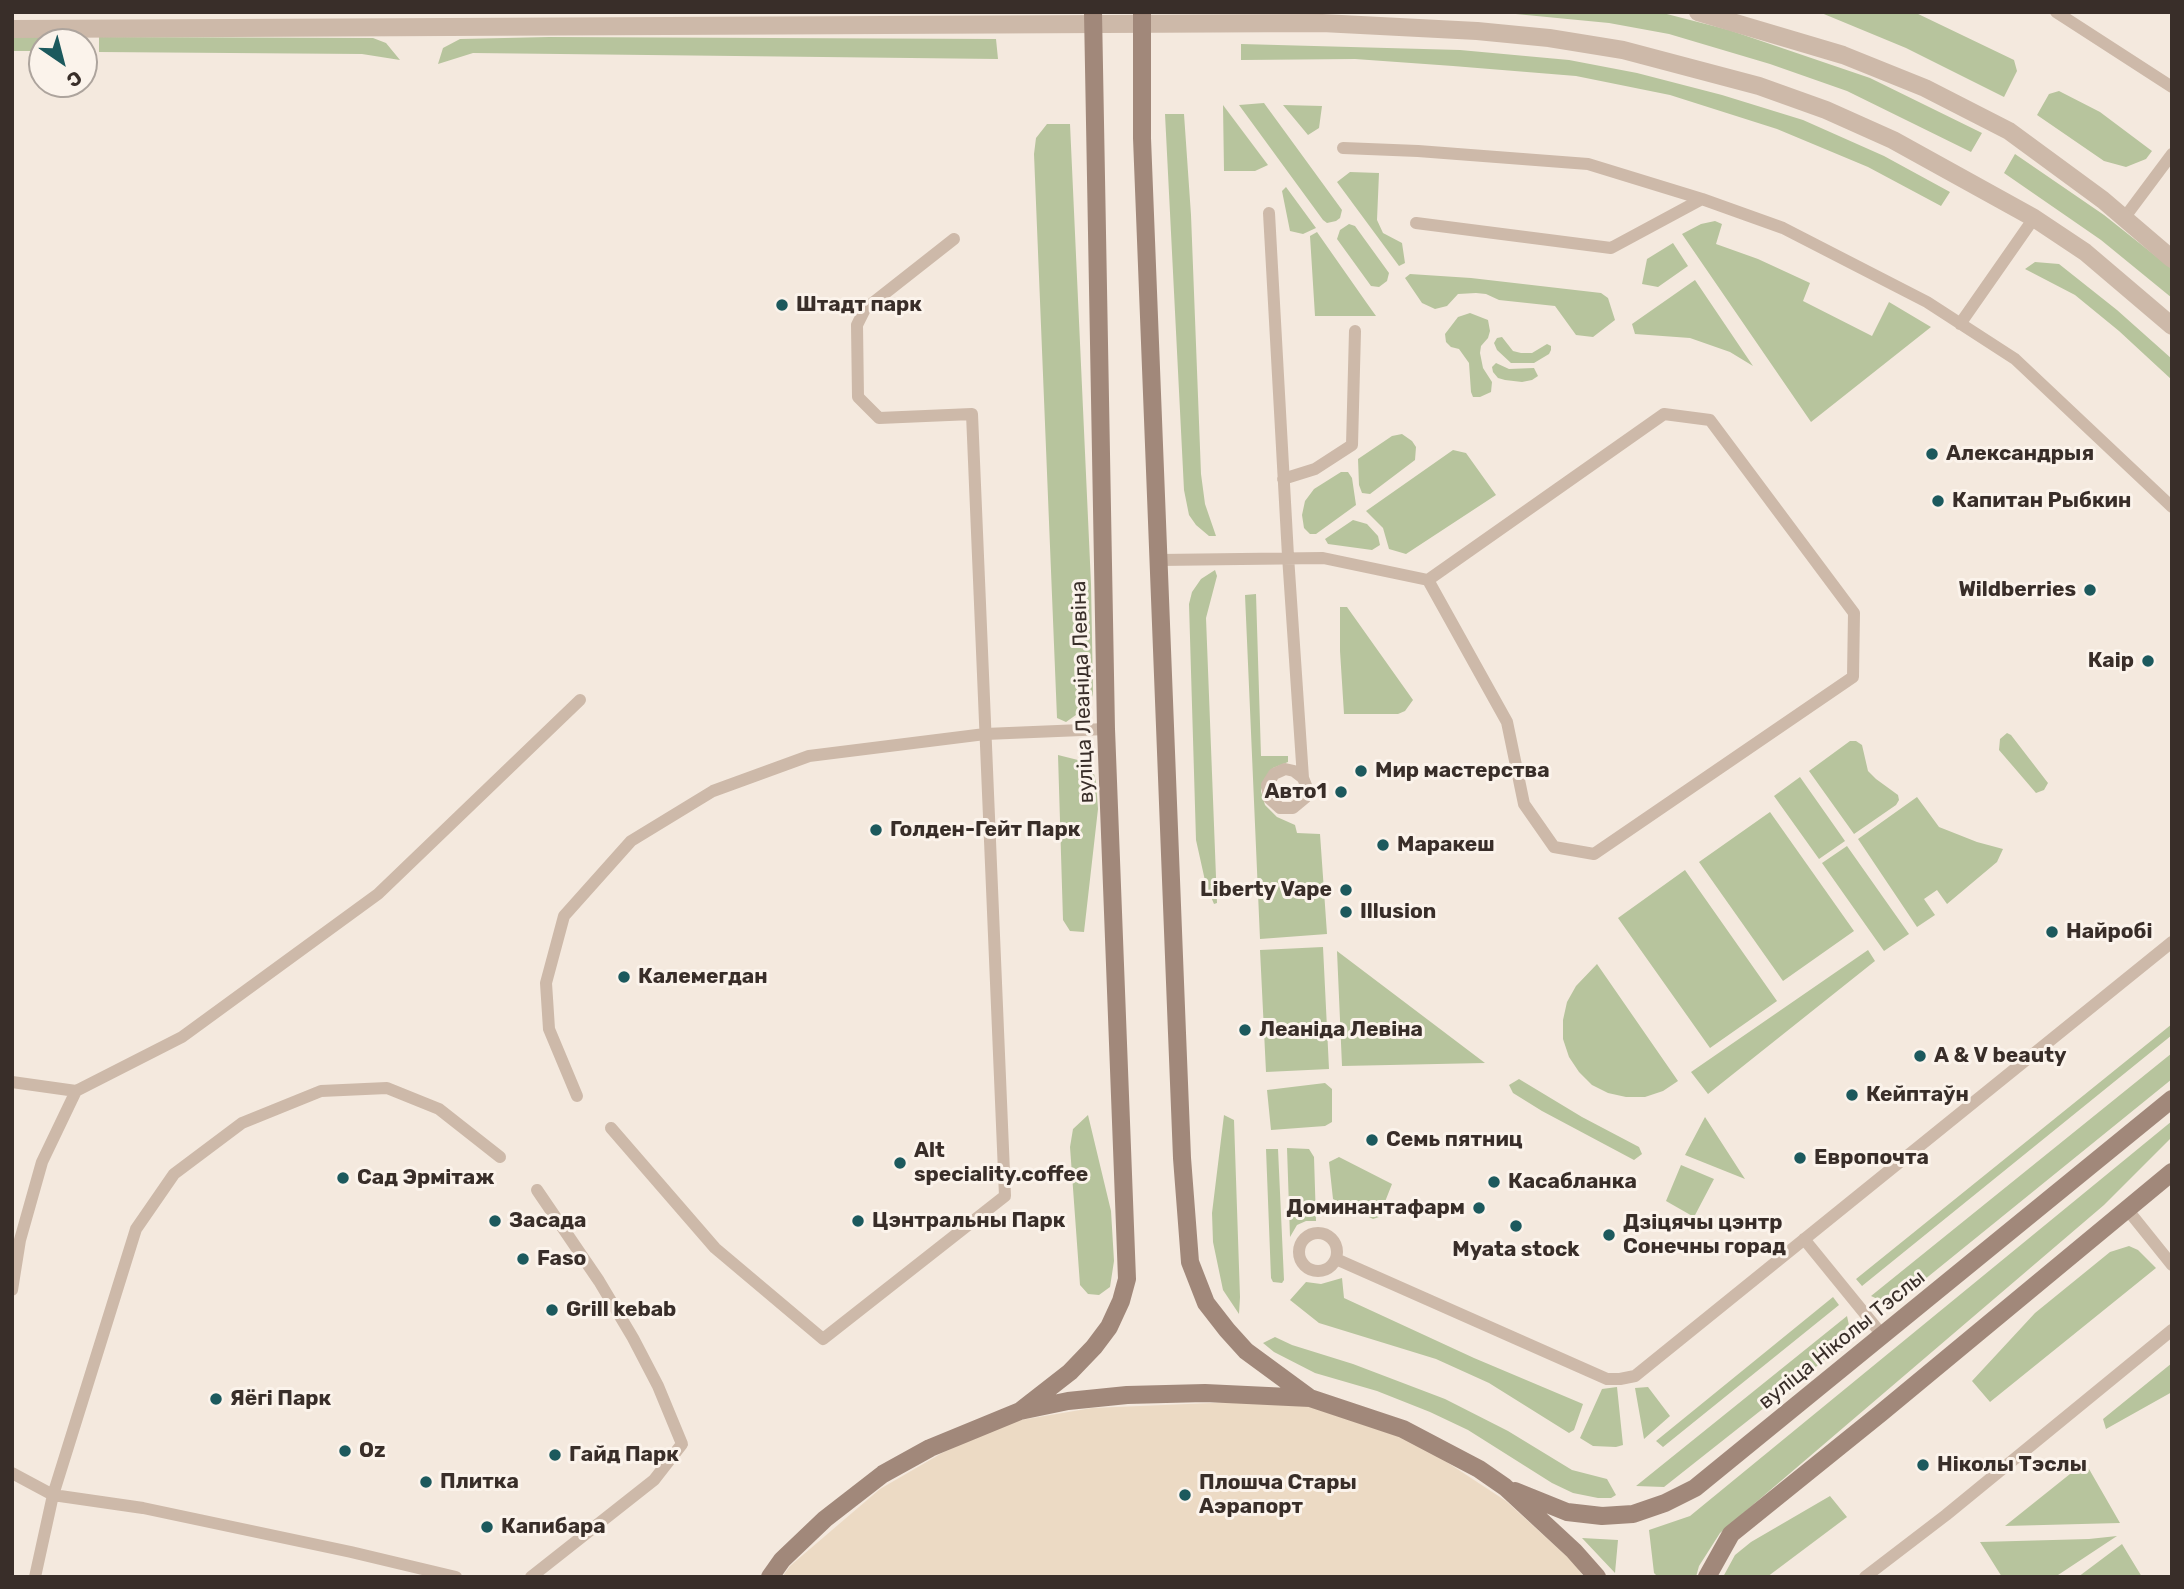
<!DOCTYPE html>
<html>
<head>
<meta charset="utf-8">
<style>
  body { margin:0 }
  #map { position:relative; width:2184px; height:1589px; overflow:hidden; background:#f4e9de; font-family:Rubik,sans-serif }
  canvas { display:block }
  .frame { position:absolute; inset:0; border:14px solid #392e29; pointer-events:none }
  .north { position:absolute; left:28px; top:28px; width:70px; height:70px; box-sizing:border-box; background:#fbf3eb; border:2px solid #ada49d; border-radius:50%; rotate:145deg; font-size:19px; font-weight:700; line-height:28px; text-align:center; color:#392e29 }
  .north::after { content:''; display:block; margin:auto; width:24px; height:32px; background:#1c595d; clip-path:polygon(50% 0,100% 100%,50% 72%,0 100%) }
</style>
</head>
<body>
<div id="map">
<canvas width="2184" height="1589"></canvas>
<div class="frame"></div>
<div class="north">С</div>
</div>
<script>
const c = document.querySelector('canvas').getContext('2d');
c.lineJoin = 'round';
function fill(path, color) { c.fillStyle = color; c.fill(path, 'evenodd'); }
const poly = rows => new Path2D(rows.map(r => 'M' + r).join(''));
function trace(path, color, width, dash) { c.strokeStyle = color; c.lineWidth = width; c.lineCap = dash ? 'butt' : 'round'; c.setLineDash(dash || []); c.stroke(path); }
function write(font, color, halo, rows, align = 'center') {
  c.font = font + ' Rubik,sans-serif'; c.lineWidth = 6; c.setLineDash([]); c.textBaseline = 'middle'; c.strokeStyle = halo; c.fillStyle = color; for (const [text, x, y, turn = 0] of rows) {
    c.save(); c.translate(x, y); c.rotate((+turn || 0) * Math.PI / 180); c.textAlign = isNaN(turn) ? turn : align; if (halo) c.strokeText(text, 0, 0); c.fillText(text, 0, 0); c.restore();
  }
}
fill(poly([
  [1495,12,1659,12,1729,30,1870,78,1982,133,1971,152,1847,91,1770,64,1669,34,1609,23],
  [1819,12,1914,12,2014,60,2017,71,2004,97,1906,48],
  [12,35,62,35,62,42,42,42,42,51,12,51],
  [99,37,373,38,386,43,400,60,362,54,99,52],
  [549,37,996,39,998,59,473,53,438,64,443,48,460,39],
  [1241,44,1460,50,1569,60,1637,73,1722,95,1803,120,1884,156,1950,192,1941,206,1868,167,1777,129,1670,95,1576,76,1453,66,1355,59,1241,60],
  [2059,91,2100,112,2152,151,2146,159,2126,167,2104,161,2037,115,2049,94],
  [1264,103,1342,210,1340,218,1336,221,1327,223,1323,220,1239,105],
  [1223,105,1268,165,1255,171,1224,171],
  [1283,105,1322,106,1319,128,1308,135],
  [1165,114,1184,114,1191,215,1201,474,1205,504,1216,536,1209,536,1196,525,1189,515,1184,490],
  [1047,124,1070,124,1091,584,1093,693,1090,705,1066,722,1057,718,1034,154,1036,138],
  [2015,154,2104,215,2172,269,2172,298,2101,240,2004,173],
  [1350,172,1379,173,1377,220,1383,233,1402,243,1405,263,1399,266,1337,182],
  [1286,187,1316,228,1303,234,1290,231,1282,191],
  [1715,221,1722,224,1716,244,1758,259,1810,283,1803,301,1872,336,1889,302,1931,327,1811,422,1682,234,1701,224],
  [1349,224,1355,226,1389,273,1387,281,1379,287,1371,286,1337,239,1340,230],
  [1317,232,1366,302,1376,316,1315,316,1310,236],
  [1673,243,1688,266,1658,287,1642,284,1647,259],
  [2035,262,2059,264,2117,310,2172,359,2172,380,2119,331,2075,295,2025,269],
  [1410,274,1471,278,1601,293,1608,298,1615,320,1593,337,1576,335,1555,306,1499,300,1486,294,1476,293,1458,294,1447,306,1435,309,1422,303,1405,278],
  [1695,280,1753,366,1730,352,1690,338,1635,334,1632,324],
  [1470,313,1488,320,1490,331,1488,338,1481,346,1480,353,1483,368,1492,382,1491,392,1480,397,1473,397,1471,392,1469,363,1459,349,1451,347,1446,342,1445,334,1458,317],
  [1502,337,1513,351,1521,353,1532,353,1547,344,1551,346,1551,350,1549,354,1534,363,1511,363,1497,350,1494,343,1497,338],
  [1496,363,1509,369,1534,368,1538,376,1532,380,1522,382,1505,380,1498,378,1493,372,1492,367],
  [1402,434,1412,441,1416,447,1415,460,1370,494,1362,493,1359,485,1358,459,1392,436],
  [1453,450,1466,453,1496,495,1406,554,1389,549,1383,528,1366,511],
  [1341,472,1348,472,1352,478,1356,505,1316,534,1310,534,1304,528,1302,515,1305,501,1314,489],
  [1353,520,1367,524,1378,536,1380,545,1372,550,1328,544,1325,539],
  [1215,570,1217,576,1206,618,1217,903,1214,904,1206,885,1196,840,1189,604,1192,592,1201,579],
  [1256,594,1261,756,1288,756,1288,762,1273,768,1265,778,1261,791,1265,805,1277,817,1295,825,1297,833,1320,834,1327,934,1260,939,1245,595],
  [1340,607,1347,607,1413,700,1405,711,1398,714,1344,714,1340,651],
  [2007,733,2011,735,2048,783,2044,790,2036,793,1999,750,2000,739],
  [1850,741,1856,741,1862,745,1868,771,1876,779,1898,795,1899,800,1896,805,1854,834,1809,771],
  [1058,755,1082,761,1093,770,1096,782,1098,809,1084,932,1070,931,1063,920],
  [1800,777,1845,841,1819,859,1774,796],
  [1917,797,1939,827,1977,842,2003,849,1997,862,1947,904,1937,890,1924,899,1935,915,1917,927,1858,839],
  [1770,812,1854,931,1783,981,1699,862],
  [1847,846,1909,934,1884,951,1822,863],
  [1685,870,1777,1001,1710,1048,1618,918],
  [1323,947,1329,1069,1266,1072,1260,950],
  [1868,950,1875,961,1708,1094,1691,1072],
  [1337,951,1485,1063,1342,1066],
  [1597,964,1678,1081,1663,1091,1645,1097,1626,1097,1608,1093,1592,1085,1579,1072,1569,1057,1563,1039,1563,1020,1567,1002,1576,986],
  [2172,1024,2172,1035,1862,1286,1856,1279],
  [2172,1053,2172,1079,1903,1297,1884,1302,1871,1296],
  [1519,1079,1582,1117,1639,1147,1642,1154,1634,1160,1542,1111,1513,1093,1509,1085],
  [1325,1083,1332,1089,1332,1122,1325,1126,1271,1130,1267,1090],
  [1088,1115,1111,1211,1114,1261,1110,1287,1099,1295,1088,1294,1080,1285,1070,1147,1073,1129],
  [1224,1115,1234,1120,1240,1297,1239,1314,1223,1290,1213,1242,1212,1213],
  [1705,1117,1745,1179,1685,1155],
  [2172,1121,2172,1137,2104,1205,1720,1533,1699,1566,1696,1577,1658,1577,1654,1573,1649,1530,1690,1516],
  [1287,1148,1309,1149,1314,1157,1316,1221,1306,1221,1297,1225,1290,1237],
  [1266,1149,1278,1149,1284,1280,1282,1283,1273,1282,1271,1278],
  [1339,1157,1392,1184,1379,1217,1373,1219,1333,1199,1329,1162],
  [1681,1165,1714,1179,1694,1217,1666,1201],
  [2129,1246,2138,1250,2156,1268,1990,1402,1972,1381,2035,1313,2110,1252],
  [1342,1278,1344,1298,1474,1358,1583,1404,1574,1430,1569,1433,1489,1383,1436,1359,1319,1323,1290,1300,1306,1282,1321,1284],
  [1833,1297,1839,1305,1663,1447,1656,1441],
  [1847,1316,1850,1330,1847,1340,1841,1347,1664,1487,1636,1486],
  [1275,1337,1292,1345,1353,1364,1445,1399,1508,1431,1572,1470,1607,1479,1616,1495,1611,1498,1598,1498,1573,1493,1552,1483,1468,1430,1430,1412,1377,1391,1315,1373,1274,1352,1263,1343],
  [2172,1363,2172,1392,2106,1429,2103,1419],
  [1617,1387,1623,1445,1616,1447,1593,1446,1580,1438,1602,1389],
  [1648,1387,1670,1416,1644,1439,1635,1388],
  [2085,1462,2120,1523,2005,1526],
  [1830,1496,1847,1517,1767,1577,1723,1577,1735,1555,1751,1542],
  [2117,1536,2055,1577,2002,1577,1980,1542,2089,1539],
  [1582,1538,1618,1540,1615,1573],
  [2122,1544,2142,1577,2078,1577]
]), '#b7c49d');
fill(poly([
  [1236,1402,1319,1405,1407,1436,1506,1501,1573,1562,1584,1577,782,1577,790,1566,880,1489,942,1453,1009,1422,1092,1408]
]), '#ecdac4');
trace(poly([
  [2056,12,2172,87],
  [1343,148,1418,151,1588,164,1702,199,1783,228,1927,302,2015,359,2172,507],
  [1269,213,1288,556,1303,778,1307,788,1305,798,1293,808,1280,808,1269,798,1267,785,1274,774,1285,769,1294,771,1303,778],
  [2125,217,2172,154],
  [1416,223,1611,248,1702,199],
  [1960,324,2034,218],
  [1283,479,1315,469,1352,445,1355,331],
  [1159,560,1323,558,1428,580,1664,414,1710,420,1854,613,1853,677,1594,854,1554,847,1524,804,1507,722,1428,580],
  [12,1082,76,1091],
  [577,1096,549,1029,546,983,564,916,631,841,713,791,809,756,985,734,1106,729],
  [611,1128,715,1248,823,1339,1005,1196,972,414,879,418,858,397,857,325,865,309,954,239],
  [2127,1209,2172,1265],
  '1299 1252a19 19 0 1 1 38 0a19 19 0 1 1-38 0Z',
  [1804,1239,1883,1336],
  [1336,1259,1607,1379,1620,1379,1635,1376,2172,942],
  [12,1290,20,1240,42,1162,76,1091,182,1037,378,894,580,700],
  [12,1473,53,1495,143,1508,351,1552,456,1577],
  [35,1577,53,1495,136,1229,174,1174,242,1123,321,1091,387,1088,439,1109,500,1157],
  [531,1577,654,1480,682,1444,658,1386,633,1338,599,1281,537,1190],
  [1865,1577,1946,1515,2172,1330]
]), '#cdb9a9', 12);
trace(poly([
  [1698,12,1843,55,1925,88,2009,131,2103,200,2172,259],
  [12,29,1322,23,1477,31,1549,38,1623,50,1759,86,1826,110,1893,140,2034,218,2085,252,2172,326]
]), '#cdb9a9', 18);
trace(poly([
  [1142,12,1142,138,1177,1033,1182,1158,1190,1262,1206,1303,1227,1330,1246,1351,1310,1398],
  [1020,1411,1070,1372,1094,1347,1109,1327,1121,1301,1127,1279,1106,729,1093,12],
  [1515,1491,1567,1512,1602,1516,1633,1514,1665,1503,1695,1488,2172,1099],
  [770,1577,782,1560,825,1519,883,1474,930,1448,1020,1411,1068,1401,1127,1395,1205,1393,1310,1398,1403,1429,1479,1469,1505,1487,1574,1551,1597,1577],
  [1707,1577,1731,1534,1881,1413,2172,1172]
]), '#a1887a', 18);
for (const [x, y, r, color] of [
  [782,305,7,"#1c595d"],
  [1932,454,7,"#1c595d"],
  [1938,501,7,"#1c595d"],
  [2090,590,7,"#1c595d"],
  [2148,661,7,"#1c595d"],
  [1361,771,7,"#1c595d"],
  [1341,792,7,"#1c595d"],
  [876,830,7,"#1c595d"],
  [1383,845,7,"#1c595d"],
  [1346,890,7,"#1c595d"],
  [1346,912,7,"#1c595d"],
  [2052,932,7,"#1c595d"],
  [624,977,7,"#1c595d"],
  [1245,1030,7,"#1c595d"],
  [1920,1056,7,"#1c595d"],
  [1852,1095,7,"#1c595d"],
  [1372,1140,7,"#1c595d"],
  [1800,1158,7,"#1c595d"],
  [900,1163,7,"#1c595d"],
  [343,1178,7,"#1c595d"],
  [1494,1182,7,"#1c595d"],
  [1479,1208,7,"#1c595d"],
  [495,1221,7,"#1c595d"],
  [858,1221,7,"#1c595d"],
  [1516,1226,7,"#1c595d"],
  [1609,1235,7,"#1c595d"],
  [523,1259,7,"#1c595d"],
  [552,1310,7,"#1c595d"],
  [216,1399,7,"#1c595d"],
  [345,1451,7,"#1c595d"],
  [555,1455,7,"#1c595d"],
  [1923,1465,7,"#1c595d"],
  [426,1482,7,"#1c595d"],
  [1185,1495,7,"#1c595d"],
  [487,1527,7,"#1c595d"]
]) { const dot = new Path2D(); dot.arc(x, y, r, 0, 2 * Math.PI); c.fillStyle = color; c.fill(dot); trace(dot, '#fbf3eb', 2.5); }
write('bold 21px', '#392e29', '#fbf3eb', [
  ["Штадт парк",796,305],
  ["Александрыя",1946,454],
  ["Капитан Рыбкин",1952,501],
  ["Wildberries",2076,590,"right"],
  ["Каір",2134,661,"right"],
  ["Мир мастерства",1375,771],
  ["Авто1",1327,792,"right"],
  ["Голден-Гейт Парк",890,830],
  ["Маракеш",1397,845],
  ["Liberty Vape",1332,890,"right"],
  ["Illusion",1360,912],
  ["Найробі",2066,932],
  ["Калемегдан",638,977],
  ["Леаніда Левіна",1259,1030],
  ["A & V beauty",1934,1056],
  ["Кейптаўн",1866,1095],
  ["Семь пятниц",1386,1140],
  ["Alt",914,1151],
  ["speciality.coffee",914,1175],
  ["Европочта",1814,1158],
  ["Сад Эрмітаж",357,1178],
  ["Касабланка",1508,1182],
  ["Доминантафарм",1465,1208,"right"],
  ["Засада",509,1221],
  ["Цэнтральны Парк",872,1221],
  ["Дзіцячы цэнтр",1623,1223],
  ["Сонечны горад",1623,1247],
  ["Myata stock",1516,1250,"center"],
  ["Faso",537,1259],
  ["Grill kebab",566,1310],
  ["Яёгі Парк",230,1399],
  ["Oz",359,1451],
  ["Гайд Парк",569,1455],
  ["Ніколы Тэслы",1937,1465],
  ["Плитка",440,1482],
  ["Плошча Стары",1199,1483],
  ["Аэрапорт",1199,1507],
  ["Капибара",501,1527]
], 'left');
write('21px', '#392e29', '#fbf3eb', [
  ["вуліца Леаніда Левіна",1083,692,-92],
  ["вуліца Ніколы Тэслы",1842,1340,-39]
]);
</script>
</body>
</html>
